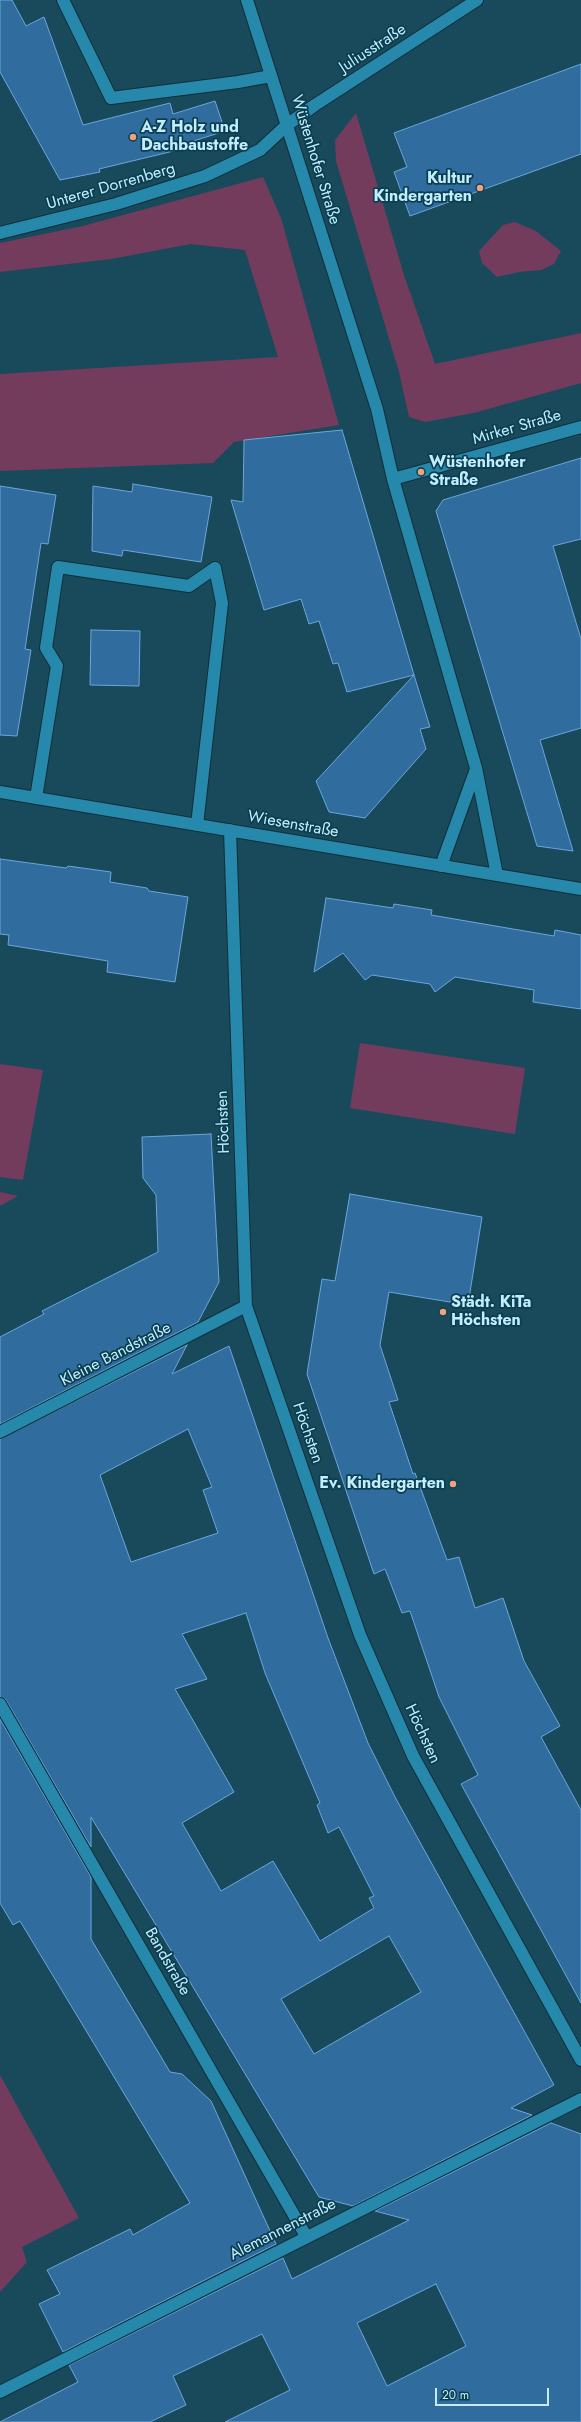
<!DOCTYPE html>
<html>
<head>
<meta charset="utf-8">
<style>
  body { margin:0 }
  #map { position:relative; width:581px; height:2422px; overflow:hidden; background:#184a5c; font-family:Jost,sans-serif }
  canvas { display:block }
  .scale { position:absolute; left:435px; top:2388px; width:114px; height:18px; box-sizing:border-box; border:2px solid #c3edff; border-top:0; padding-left:5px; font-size:12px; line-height:14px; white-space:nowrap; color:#c3edff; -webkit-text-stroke:3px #0a3f50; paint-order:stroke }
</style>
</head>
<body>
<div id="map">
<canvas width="581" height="2422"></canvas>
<div class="scale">20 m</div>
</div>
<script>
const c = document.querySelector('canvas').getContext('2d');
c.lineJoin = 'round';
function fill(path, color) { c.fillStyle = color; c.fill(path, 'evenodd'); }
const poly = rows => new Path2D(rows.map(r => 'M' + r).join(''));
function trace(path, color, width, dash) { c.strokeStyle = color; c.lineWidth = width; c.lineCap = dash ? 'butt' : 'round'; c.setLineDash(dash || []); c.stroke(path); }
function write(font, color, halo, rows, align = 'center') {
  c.font = font + ' Jost,sans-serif'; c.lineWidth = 3.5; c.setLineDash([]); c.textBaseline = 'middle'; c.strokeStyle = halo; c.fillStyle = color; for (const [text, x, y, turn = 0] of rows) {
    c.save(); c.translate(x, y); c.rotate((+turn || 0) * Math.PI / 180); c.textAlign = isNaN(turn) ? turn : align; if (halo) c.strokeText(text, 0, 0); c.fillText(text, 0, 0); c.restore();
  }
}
fill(poly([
  [356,113,404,275,435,364,581,333,581,383,474,413,425,422,409,417,399,372,336,161,335,140],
  [263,177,281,218,339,425,234,442,213,463,0,471,0,374,278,357,245,250,191,244,111,259,0,272,0,243,83,226],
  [515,222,536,231,561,251,554,264,541,270,519,272,497,277,482,263,479,251,503,225],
  [360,1043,525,1068,515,1134,350,1108],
  [0,1064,43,1070,23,1180,0,1177],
  [0,1192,18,1196,0,1206],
  [0,2075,79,2218,22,2247,27,2262,0,2292]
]), '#733c5c');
const building = poly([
  [0,0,12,0,26,26,44,17,83,125,170,103,173,114,215,101,225,131,181,145,182,149,99,169,100,172,60,180,0,72,0,0],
  [581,64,581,154,410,216,394,172,407,167,394,133,581,64],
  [342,430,414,675,347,692,338,663,333,664,319,621,309,624,301,599,264,610,231,500,243,502,244,440,342,430],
  [581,458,581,539,553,546,581,639,581,728,540,740,573,851,537,846,436,511,443,500,581,458],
  [133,484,212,497,201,562,123,550,122,556,92,551,93,486,132,492,133,484],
  [0,486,56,495,48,544,41,543,25,649,31,650,17,736,0,735,0,486],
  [91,630,140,631,139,686,90,685,91,630],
  [414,675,430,727,420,729,426,749,365,818,329,812,316,781,414,675],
  [0,859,66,868,68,866,111,872,110,882,147,888,149,891,188,897,175,982,107,972,108,961,8,945,9,935,0,934,0,859],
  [326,898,393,908,394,904,432,910,431,915,554,936,555,930,581,935,581,1009,533,1002,534,990,455,977,435,992,430,984,372,975,365,980,343,953,314,972,326,898],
  [211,1134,219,1282,198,1322,0,1424,0,1337,44,1314,42,1311,158,1252,156,1195,143,1178,142,1137,211,1134],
  [350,1194,482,1217,468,1305,389,1292,380,1345,398,1400,389,1402,413,1474,415,1473,447,1560,459,1557,475,1608,503,1598,524,1661,560,1726,541,1737,581,1810,581,2003,461,1784,478,1775,439,1697,410,1611,402,1613,385,1569,374,1574,307,1374,322,1279,335,1281,350,1194],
  [187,1345,172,1374,229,1346,328,1638,368,1743,395,1797,554,2085,511,2108,532,2115,353,2206,319,2197,91,1817,91,1847,6,1700,0,1697,0,1439,187,1345],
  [188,1429,212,1487,203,1490,218,1533,131,1562,100,1475,188,1429],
  [246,1613,265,1673,320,1803,317,1805,328,1833,339,1827,374,1896,369,1898,374,1908,320,1941,273,1861,221,1891,182,1823,234,1792,175,1689,207,1679,182,1634,246,1613],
  [389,1936,421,1992,314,2054,281,1999,389,1936],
  [0,1719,91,1877,91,1939,170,2072,182,2074,211,2101,276,2244,63,2352,39,2304,60,2294,47,2270,130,2229,133,2235,190,2203,20,1921,13,1925,0,1903,0,1719],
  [551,2123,581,2134,581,2422,225,2422,290,2390,262,2334,173,2376,186,2405,150,2422,0,2422,78,2382,69,2365,283,2258,292,2279,409,2220,375,2211,551,2123],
  [436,2284,466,2346,387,2386,357,2323,436,2284]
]);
fill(building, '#306c9e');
trace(building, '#6aa7db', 1);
const lane = poly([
  [63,0,111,98,238,82,271,76],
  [36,798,57,666,46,648,58,567,189,586,215,568,222,603,197,825]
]);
const street = poly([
  [247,0,377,409,393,479,476,768,497,875],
  [0,233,116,204,205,176,260,150,287,125,315,105,477,0],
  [393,479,581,427],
  [0,792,581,889],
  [230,830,246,1306,360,1635,413,1756,581,2060],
  [441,866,476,769],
  [0,1432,246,1306],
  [0,1704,306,2236],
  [0,2392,581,2099]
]);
trace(lane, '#112e39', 14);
trace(street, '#112e39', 14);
trace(lane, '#2688aa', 12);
trace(street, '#2688aa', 12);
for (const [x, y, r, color] of [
  [133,137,4,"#f1a17c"],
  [480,188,4,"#f1a17c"],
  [421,472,4,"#f1a17c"],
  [443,1312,4,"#f1a17c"],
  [453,1484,4,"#f1a17c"]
]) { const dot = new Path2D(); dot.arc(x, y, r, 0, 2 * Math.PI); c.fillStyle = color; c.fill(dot); trace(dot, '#0a3f50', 1.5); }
write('16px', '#c3edff', '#0a3f50', [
  ["Juliusstraße",373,49,-33],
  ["Wüstenhofer Straße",315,160,73],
  ["Unterer Dorrenberg",111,187,-16],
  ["Mirker Straße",517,428,-16],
  ["Wiesenstraße",293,825,10],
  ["Höchsten",224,1122,-92],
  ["Kleine Bandstraße",116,1355,-27],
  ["Höchsten",307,1433,71],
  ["Höchsten",422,1734,65],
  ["Bandstraße",167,1962,60],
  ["Alemannenstraße",283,2230,-27]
]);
write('bold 16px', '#c3edff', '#0a3f50', [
  ["A-Z Holz und",141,128],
  ["Dachbaustoffe",141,146],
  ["Kultur",472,179,"right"],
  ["Kindergarten",472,197,"right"],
  ["Wüstenhofer",429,463],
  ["Straße",429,481],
  ["Städt. KiTa",451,1303],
  ["Höchsten",451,1321],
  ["Ev. Kindergarten",445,1484,"right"]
], 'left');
</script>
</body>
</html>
